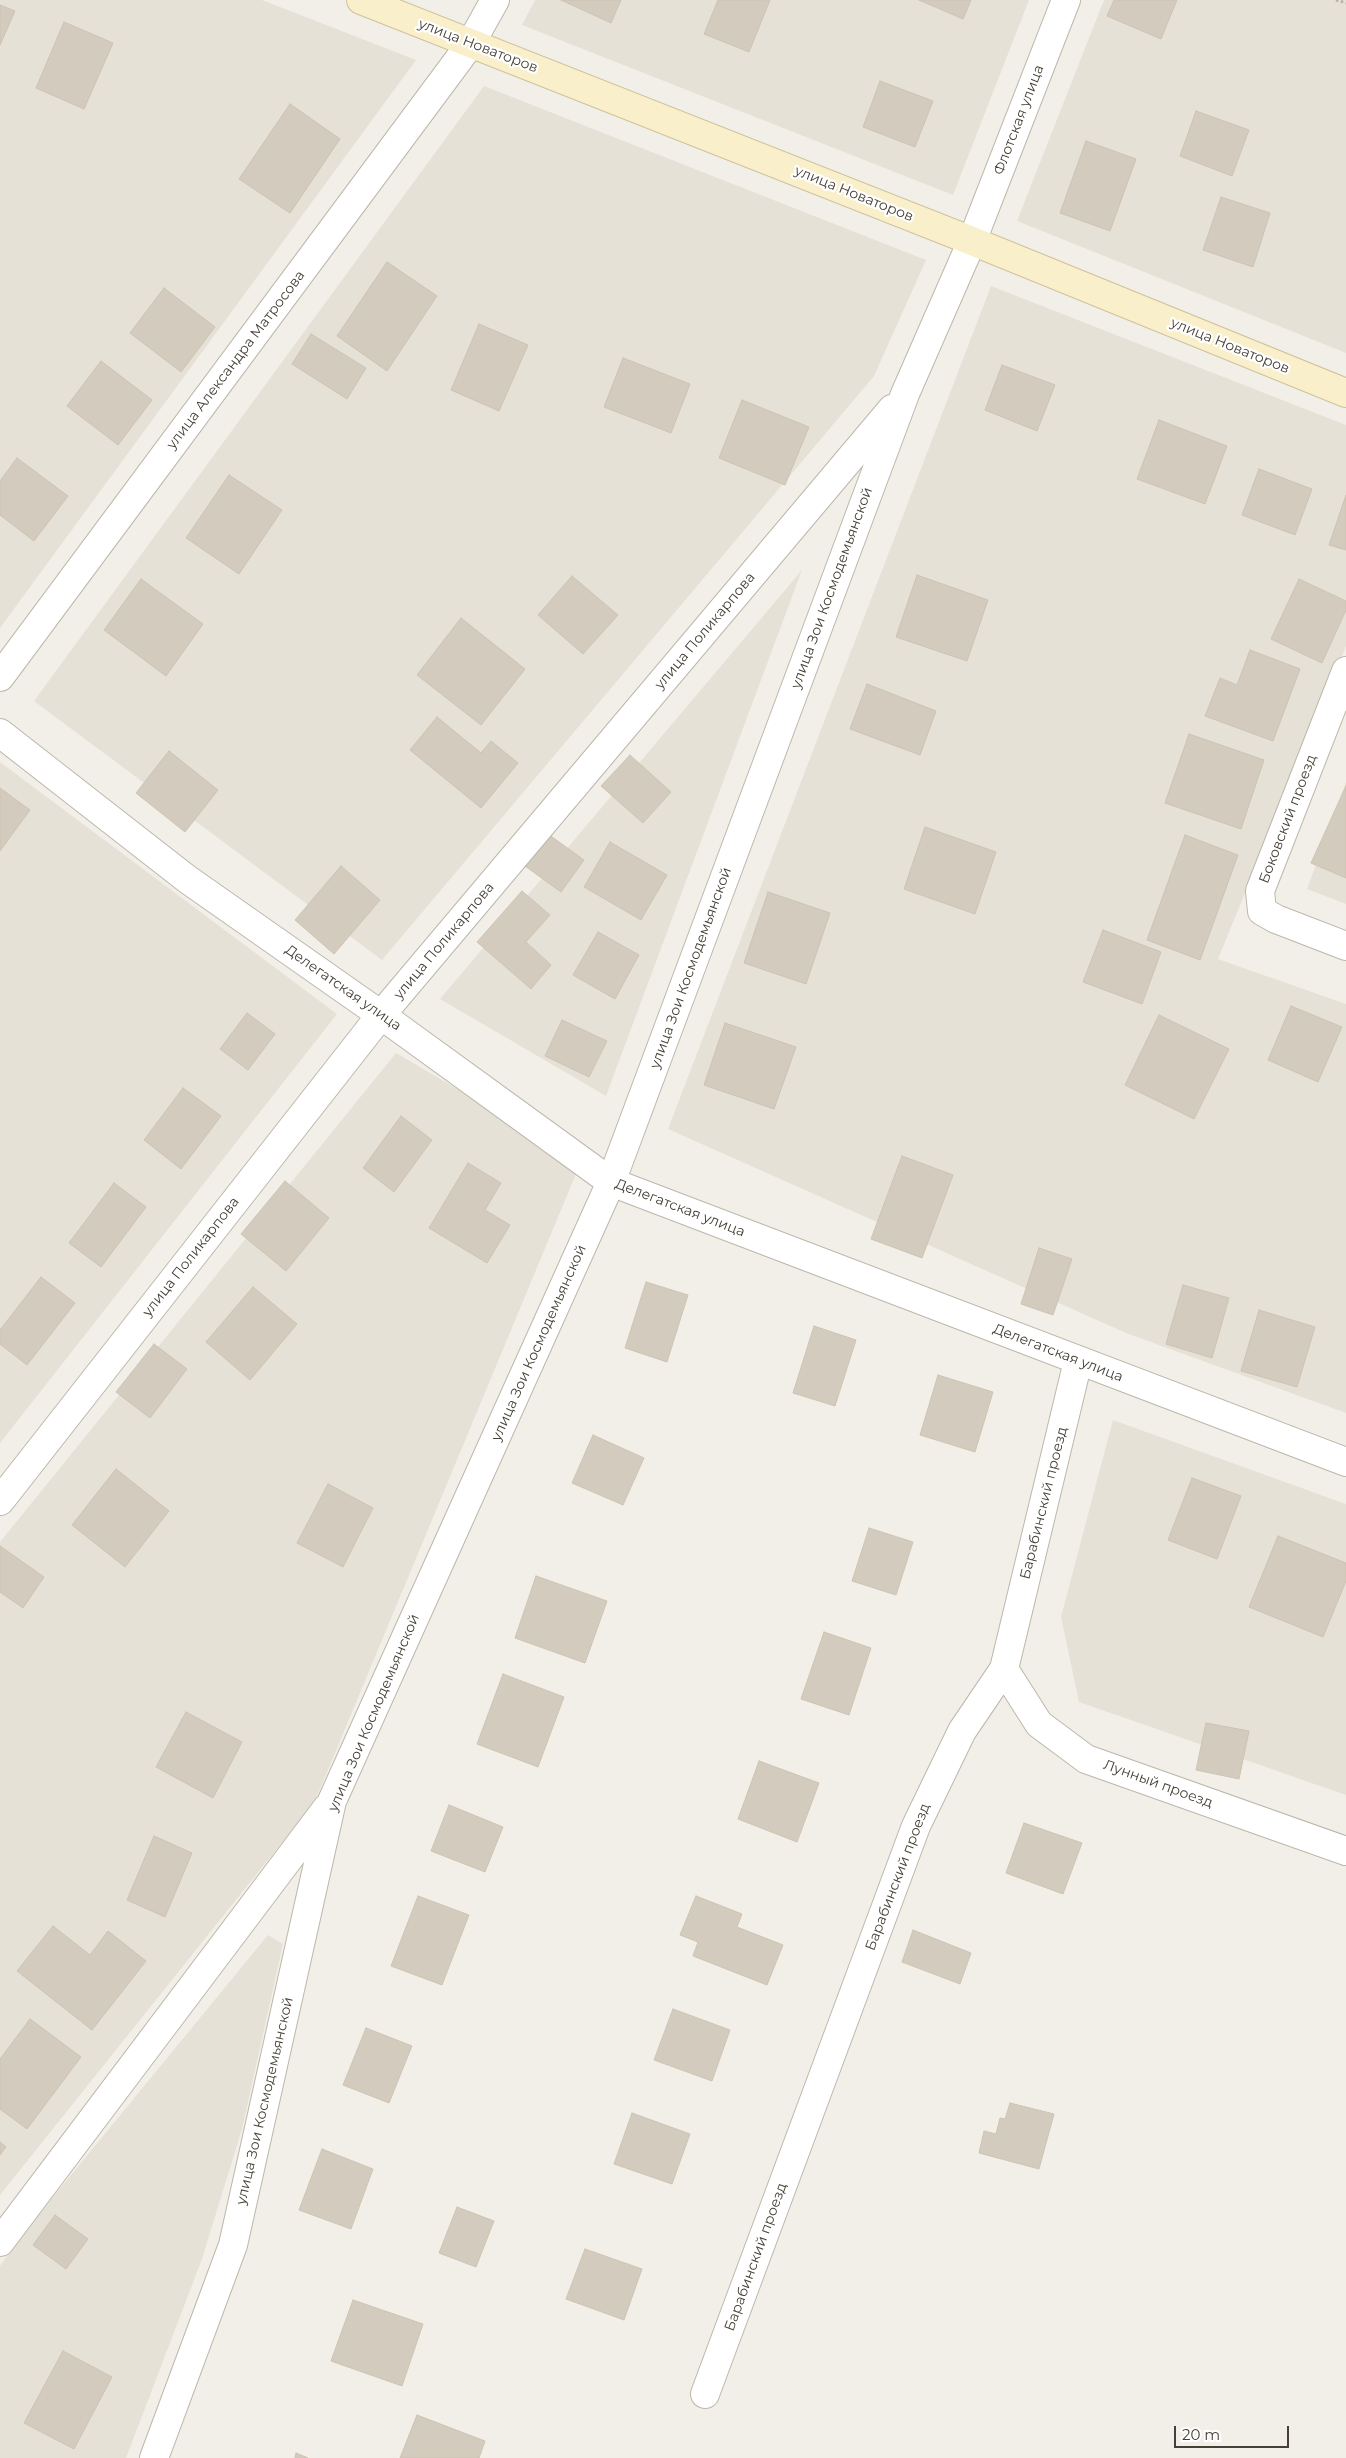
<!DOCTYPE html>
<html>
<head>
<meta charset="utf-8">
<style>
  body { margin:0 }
  #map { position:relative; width:1346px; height:2458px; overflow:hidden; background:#f2efe8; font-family:Montserrat,sans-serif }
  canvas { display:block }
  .scale { position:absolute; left:1174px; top:2426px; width:115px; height:22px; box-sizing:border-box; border:2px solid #454037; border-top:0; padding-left:6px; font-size:15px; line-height:18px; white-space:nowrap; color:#454037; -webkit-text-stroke:4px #fff; paint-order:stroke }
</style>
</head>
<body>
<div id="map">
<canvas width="1346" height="2458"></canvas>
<div class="scale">20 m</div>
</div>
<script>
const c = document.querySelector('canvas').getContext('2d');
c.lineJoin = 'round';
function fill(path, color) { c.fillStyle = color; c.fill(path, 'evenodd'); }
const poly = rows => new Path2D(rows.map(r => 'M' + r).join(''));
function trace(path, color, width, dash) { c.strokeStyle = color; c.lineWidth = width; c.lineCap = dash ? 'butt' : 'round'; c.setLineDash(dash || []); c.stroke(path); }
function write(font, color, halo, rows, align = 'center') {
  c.font = font + ' Montserrat,sans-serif'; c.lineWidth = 4.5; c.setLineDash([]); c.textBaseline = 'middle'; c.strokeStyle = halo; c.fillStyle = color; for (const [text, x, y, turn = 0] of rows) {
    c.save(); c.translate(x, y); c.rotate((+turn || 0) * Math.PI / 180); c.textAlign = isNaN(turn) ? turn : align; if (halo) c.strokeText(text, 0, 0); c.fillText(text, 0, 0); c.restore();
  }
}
fill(poly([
  [0,0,262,0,416,60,0,628],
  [535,0,1029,0,953,195,522,25],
  [1104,0,1346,0,1346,353,1017,221],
  [484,86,926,260,874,376,382,960,34,701],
  [991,286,1346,425,1346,646,1218,959,1346,1004,1346,1413,1126,1333,668,1129],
  [802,570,606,1096,440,999],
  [0,762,337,1014,0,1443],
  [1346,782,1346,904,1307,889],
  [396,1053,581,1162,315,1801,0,2195,0,1542],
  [1113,1420,1346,1504,1346,1795,1079,1702,1061,1617],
  [268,1935,283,1944,242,2129,202,2259,126,2458,0,2458,0,2266,21,2236]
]), '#e6e1d6');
const building = poly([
  [561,0,621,0,611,23,561,0],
  [718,0,770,0,749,52,704,34,718,0],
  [919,0,971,0,963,19,919,0],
  [1114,0,1177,0,1161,39,1107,16,1114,0],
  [0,5,15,11,0,45,0,5],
  [64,22,113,43,84,109,36,88,64,22],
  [880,81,933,101,915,147,863,127,880,81],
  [290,104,340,139,290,213,239,179,290,104],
  [1196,111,1249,130,1232,176,1180,156,1196,111],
  [1086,141,1136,159,1110,231,1060,213,1086,141],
  [1221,197,1270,213,1253,267,1203,250,1221,197],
  [387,262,437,296,387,371,337,336,387,262],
  [164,288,215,327,181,372,130,333,164,288],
  [479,324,528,345,499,411,451,390,479,324],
  [311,334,366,368,347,399,292,364,311,334],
  [623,358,690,384,671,433,604,407,623,358],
  [101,361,152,400,118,445,67,406,101,361],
  [1002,365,1055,385,1037,431,985,410,1002,365],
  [742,400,809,427,785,485,719,458,742,400],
  [1159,420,1227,446,1205,504,1137,479,1159,420],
  [17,458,68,496,34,541,0,515,0,481,17,458],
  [1259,469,1312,489,1295,535,1242,515,1259,469],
  [229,475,282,510,239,574,186,538,229,475],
  [1346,495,1346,550,1329,545,1346,495],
  [917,575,988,600,967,661,896,637,917,575],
  [572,576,618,615,583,654,538,615,572,576],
  [141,579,203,624,166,676,104,630,141,579],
  [1299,579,1346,601,1346,610,1322,663,1271,639,1299,579],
  [461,618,525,669,481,725,417,675,461,618],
  [1250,650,1300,669,1273,741,1205,716,1220,678,1237,685,1250,650],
  [867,684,936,711,920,755,850,729,867,684],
  [437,717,481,753,491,741,518,763,481,808,410,750,437,717],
  [1189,734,1264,760,1241,829,1165,803,1189,734],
  [169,751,218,790,185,832,136,793,169,751],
  [630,755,671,792,643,823,601,786,630,755],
  [1346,786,1346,878,1311,863,1346,786],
  [0,788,30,810,0,851,0,788],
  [925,827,996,852,975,914,904,889,925,827],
  [548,834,584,860,561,892,525,866,548,834],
  [1185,835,1238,855,1200,960,1147,940,1185,835],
  [610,842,667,875,641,920,584,887,610,842],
  [341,866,380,900,334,954,295,920,341,866],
  [522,891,550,915,526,942,551,965,531,989,477,942,522,891],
  [768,892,830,913,806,984,744,963,768,892],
  [1103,930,1161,952,1142,1004,1083,982,1103,930],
  [598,932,639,955,615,999,573,975,598,932],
  [1291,1006,1342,1027,1318,1082,1268,1060,1291,1006],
  [247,1013,275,1034,248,1070,220,1049,247,1013],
  [1159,1015,1229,1049,1194,1119,1125,1085,1159,1015],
  [562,1020,607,1041,589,1077,545,1056,562,1020],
  [725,1023,796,1047,774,1109,704,1085,725,1023],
  [183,1088,221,1116,181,1169,144,1140,183,1088],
  [401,1116,432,1140,394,1192,363,1168,401,1116],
  [902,1156,953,1175,922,1258,871,1239,902,1156],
  [468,1163,501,1183,485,1210,510,1225,487,1263,429,1228,468,1163],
  [285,1181,329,1218,286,1271,241,1234,285,1181],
  [114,1183,146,1207,101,1267,69,1243,114,1183],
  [1039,1248,1072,1259,1053,1315,1021,1304,1039,1248],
  [41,1277,75,1303,27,1365,0,1344,0,1330,41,1277],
  [646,1282,688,1295,667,1362,625,1348,646,1282],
  [1183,1285,1229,1298,1212,1358,1166,1344,1183,1285],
  [253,1287,297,1324,250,1380,206,1342,253,1287],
  [1259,1310,1315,1327,1297,1387,1241,1371,1259,1310],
  [814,1326,856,1340,835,1406,793,1393,814,1326],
  [154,1344,187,1369,150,1418,116,1392,154,1344],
  [938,1375,993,1392,975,1452,920,1435,938,1375],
  [593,1435,644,1458,623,1505,572,1483,593,1435],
  [116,1469,169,1511,125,1567,72,1525,116,1469],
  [1192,1478,1241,1496,1217,1559,1168,1540,1192,1478],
  [328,1484,373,1508,343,1567,297,1543,328,1484],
  [869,1528,913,1542,896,1595,852,1581,869,1528],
  [1278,1536,1346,1563,1346,1581,1323,1637,1249,1607,1278,1536],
  [0,1546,44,1577,23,1608,0,1592,0,1546],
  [536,1576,607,1601,585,1663,515,1638,536,1576],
  [824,1632,871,1648,849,1715,801,1699,824,1632],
  [503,1674,564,1697,538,1767,477,1744,503,1674],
  [186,1712,242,1742,213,1798,156,1767,186,1712],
  [1206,1723,1249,1731,1239,1779,1196,1770,1206,1723],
  [759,1761,819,1783,797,1842,738,1819,759,1761],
  [449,1805,503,1827,485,1872,431,1851,449,1805],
  [1024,1823,1082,1843,1063,1894,1006,1873,1024,1823],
  [154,1836,192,1853,165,1917,127,1900,154,1836],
  [418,1896,469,1915,442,1985,391,1966,418,1896],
  [696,1896,742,1914,737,1927,783,1945,767,1985,693,1956,698,1942,680,1935,696,1896],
  [53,1926,90,1955,108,1931,146,1961,92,2030,17,1971,53,1926],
  [913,1930,971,1953,960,1984,902,1962,913,1930],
  [673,2009,730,2030,712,2081,654,2060,673,2009],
  [30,2019,81,2057,27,2129,0,2109,0,2059,30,2019],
  [366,2028,412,2046,389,2103,343,2085,366,2028],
  [1010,2103,1054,2114,1039,2169,979,2153,984,2131,996,2134,1000,2118,1005,2119,1010,2103],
  [632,2113,690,2134,672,2184,614,2164,632,2113],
  [0,2142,6,2147,0,2155,0,2142],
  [322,2149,373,2169,351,2229,299,2210,322,2149],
  [457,2207,494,2221,476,2267,439,2253,457,2207],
  [55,2215,88,2239,66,2269,33,2245,55,2215],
  [585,2249,642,2269,624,2320,566,2299,585,2249],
  [353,2300,423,2324,402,2386,331,2361,353,2300],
  [63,2351,112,2377,74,2449,24,2423,63,2351],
  [417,2415,485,2441,479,2458,400,2458,417,2415],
  [296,2453,308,2458,295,2458,296,2453]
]);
fill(building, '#d3cbbe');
trace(building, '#cdc3b2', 1);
const street = poly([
  [1346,671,1260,891,1262,911,1276,919,1346,946],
  [0,677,471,43,495,0],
  [0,733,187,879,381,1015,611,1182,1346,1462],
  [0,1501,381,1015,892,409],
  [1004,1669,1039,1724,1086,1759,1346,1851],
  [0,2242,327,1808],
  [705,2394,916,1826,962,1731,1004,1669,1078,1361],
  [154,2458,233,2245,332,1801,611,1182,905,394,972,241,1066,0]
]);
const secondary = poly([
  [361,0,972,241,1346,393]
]);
trace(street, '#bdb7ab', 30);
trace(secondary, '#cec29b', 30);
trace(poly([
  [1336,0,1346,3]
]), '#bdb39e', 3, [2.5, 2.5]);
trace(street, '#fff', 28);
trace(secondary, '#f9efca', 28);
write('14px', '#454037', '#fff', [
  ["улица Новаторов",478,46,21],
  ["Флотская улица",1019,120,-69],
  ["улица Новаторов",854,194,22],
  ["улица Новаторов",1230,346,22],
  ["улица Александра Матросова",236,360,-53],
  ["улица Зои Космодемьянской",832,588,-70],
  ["улица Поликарпова",705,631,-50],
  ["Боковский проезд",1288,819,-69],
  ["улица Поликарпова",444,941,-50],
  ["улица Зои Космодемьянской",691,968,-70],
  ["Делегатская улица",343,988,35],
  ["Делегатская улица",680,1208,21],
  ["улица Поликарпова",191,1257,-52],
  ["улица Зои Космодемьянской",539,1343,-66],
  ["Делегатская улица",1058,1353,21],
  ["Барабинский проезд",1044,1503,-76],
  ["улица Зои Космодемьянской",374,1713,-67],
  ["Лунный проезд",1158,1784,20],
  ["Барабинский проезд",898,1877,-69],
  ["улица Зои Космодемьянской",265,2101,-77],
  ["Барабинский проезд",756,2257,-70]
]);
</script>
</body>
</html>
